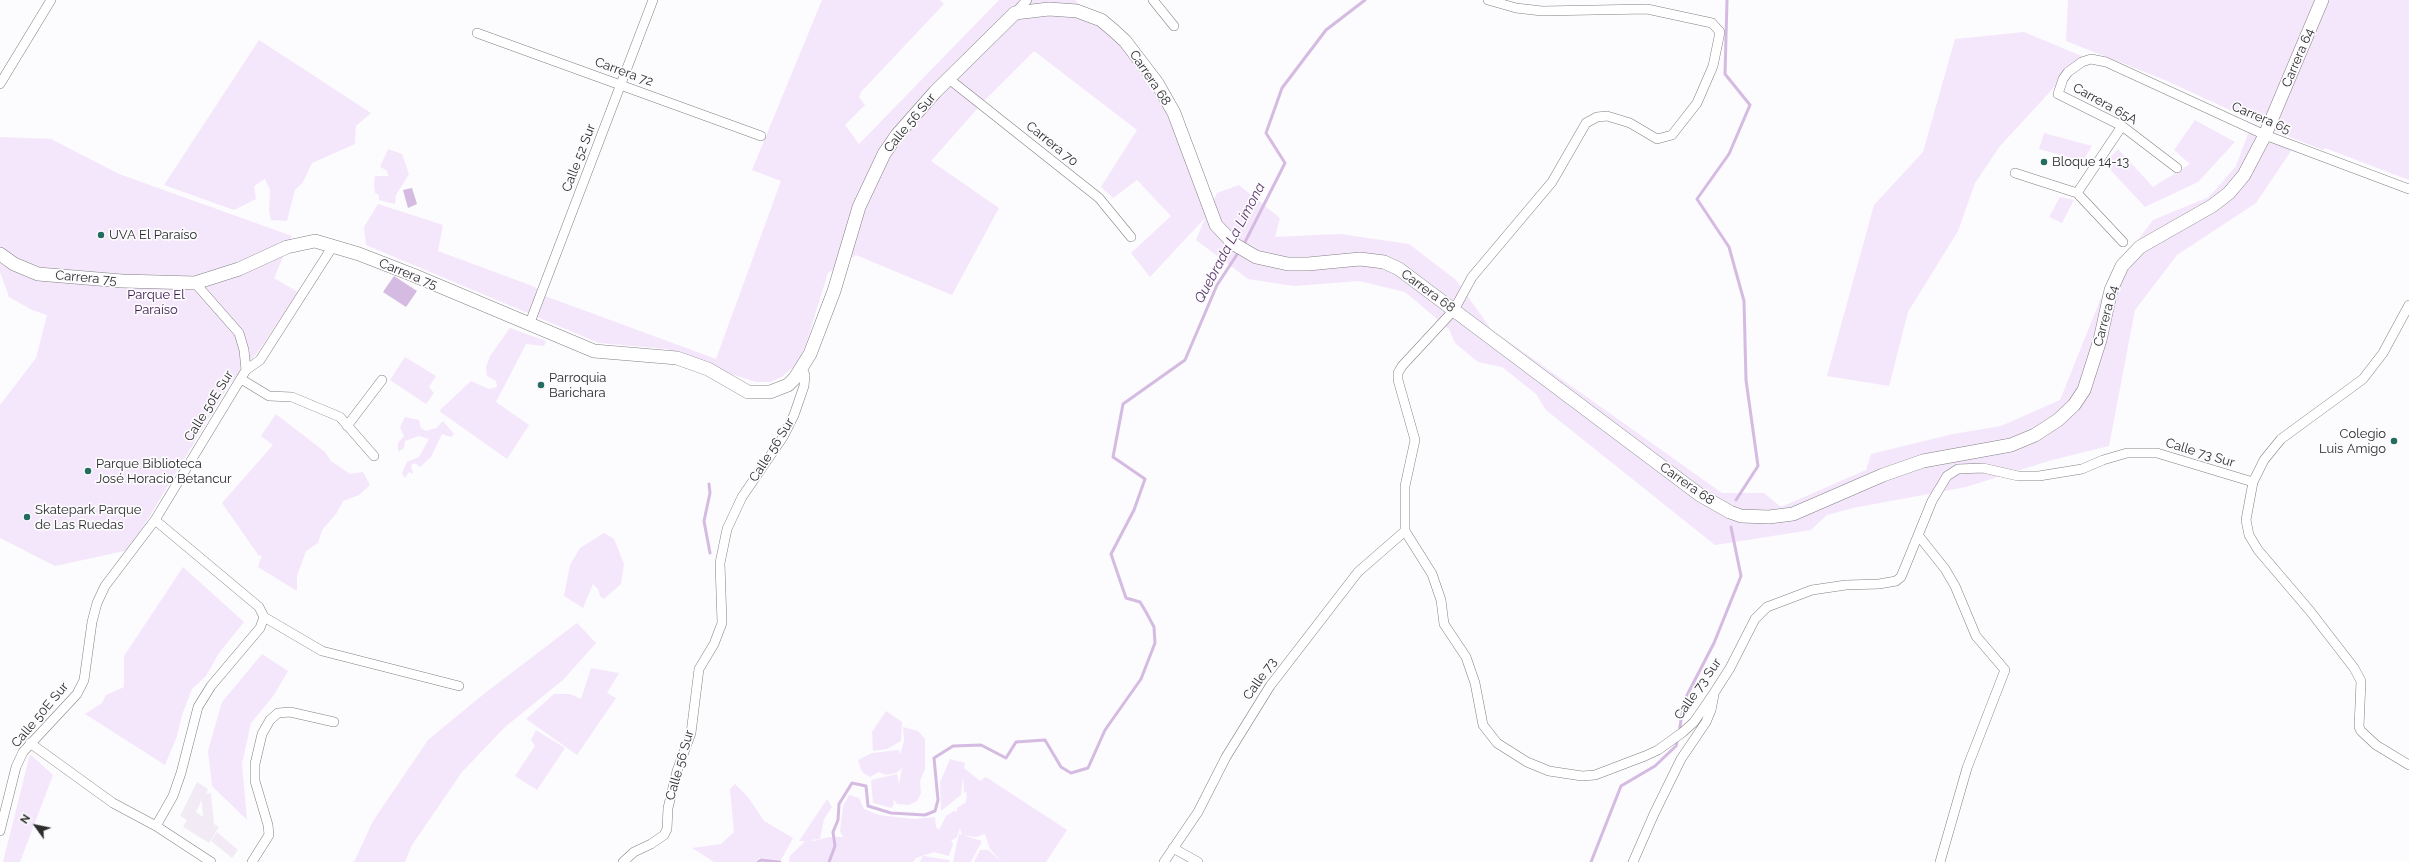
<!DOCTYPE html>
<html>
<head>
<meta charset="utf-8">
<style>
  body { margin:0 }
  #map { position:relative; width:2409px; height:862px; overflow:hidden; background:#fcfbfd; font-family:Raleway,sans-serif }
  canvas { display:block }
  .north { position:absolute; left:16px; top:806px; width:40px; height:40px; -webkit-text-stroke:3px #fcfbfd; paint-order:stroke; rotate:303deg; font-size:11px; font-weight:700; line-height:16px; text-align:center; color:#2d2c2d }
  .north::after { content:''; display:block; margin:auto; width:14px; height:18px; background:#2d2c2d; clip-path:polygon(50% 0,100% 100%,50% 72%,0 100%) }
</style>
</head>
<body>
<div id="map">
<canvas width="2409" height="862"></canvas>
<div class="north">N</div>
</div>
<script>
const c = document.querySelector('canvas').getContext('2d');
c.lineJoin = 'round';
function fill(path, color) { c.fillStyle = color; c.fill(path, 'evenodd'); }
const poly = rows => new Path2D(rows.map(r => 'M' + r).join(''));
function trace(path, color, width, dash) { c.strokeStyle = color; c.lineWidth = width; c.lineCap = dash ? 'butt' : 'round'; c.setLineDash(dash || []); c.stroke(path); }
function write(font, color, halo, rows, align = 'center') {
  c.font = font + ' Raleway,sans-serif'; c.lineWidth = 3.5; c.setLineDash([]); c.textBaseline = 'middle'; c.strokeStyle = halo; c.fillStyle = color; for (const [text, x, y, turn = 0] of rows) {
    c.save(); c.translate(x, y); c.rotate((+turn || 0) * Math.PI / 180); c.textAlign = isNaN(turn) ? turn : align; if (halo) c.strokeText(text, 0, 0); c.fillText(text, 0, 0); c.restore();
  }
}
fill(poly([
  [197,782,208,789,206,794,211,793,214,824,219,827,209,843,183,827,187,820,180,816],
  [201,801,202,802,203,817,196,812],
  [217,832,238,850,232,858,211,841]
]), '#f2ebf5');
fill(poly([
  [822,0,940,0,944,4,861,92,859,97,865,105,845,125,859,144,999,0,1075,0,1121,45,1166,111,1208,213,1217,193,1239,185,1280,218,1275,237,1340,234,1409,244,1456,280,1491,329,1722,493,1764,493,1781,507,1866,470,1871,454,1953,434,2001,426,2060,400,2109,278,2153,220,2209,197,2236,166,2252,123,2297,142,2256,203,2177,255,2135,310,2109,446,2052,460,1966,487,1853,508,1827,515,1811,530,1715,545,1546,410,1536,394,1502,367,1478,362,1455,343,1449,329,1405,292,1359,281,1294,286,1248,279,1196,240,1205,218,1150,277,1131,253,1171,216,1137,180,1113,198,1101,187,1137,130,1034,51,986,99,931,161,999,208,952,295,856,255,828,273,806,344,797,364,783,376,771,382,756,382,728,373,709,362,667,349,599,343,366,245,364,227,378,204,443,225,438,251,535,287,545,296,716,359,781,181,752,170],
  [2068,0,2409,0,2409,180,2325,148,2323,150,2280,133,2165,80,2066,41],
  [2024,32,2084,57,2064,68,2060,81,2000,146,1975,183,1958,231,1908,312,1889,386,1827,376,1874,205,1923,152,1955,39],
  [259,40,371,113,356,126,355,144,312,163,303,182,295,190,287,221,271,220,269,211,270,190,265,179,254,186,256,199,234,210,164,185],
  [2195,120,2235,142,2198,182,2145,207,2104,163,2118,149,2153,187,2190,164,2174,150],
  [2044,133,2092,146,2083,161,2039,149],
  [0,137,51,139,119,174,292,236,274,278,298,292,257,353,229,385,129,550,55,566,0,538,0,405,36,358,47,315,32,310,9,297,0,272],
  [388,149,402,154,409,174,396,195,395,204,379,200,379,195,375,193,374,185,375,176,389,176,386,170,380,167],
  [2060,197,2074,200,2062,223,2049,217],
  [510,328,546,341,544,346,526,344,496,402,529,425,507,459,439,411,471,381,489,389,497,387,496,381,487,376,486,367,490,356],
  [405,357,436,376,429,387,434,393,426,404,390,380],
  [276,414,325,452,331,461,350,474,363,472,370,485,359,495,343,501,336,514,322,530,318,543,306,551,297,576,297,591,258,567,262,555,259,556,222,503,273,445,261,436],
  [405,417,419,420,421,428,426,431,436,428,443,421,454,434,451,437,442,434,431,457,420,467,415,463,411,465,413,474,409,472,405,478,402,473,407,462,419,457,429,439,419,436,405,441,404,448,398,452,398,443,404,436,400,427],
  [604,533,614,539,624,564,621,584,604,599,600,596,598,589,593,584,583,608,564,596,570,565,580,548],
  [183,567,244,622,219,653,206,676,192,689,182,715,176,739,165,765,85,714,102,703,106,695,124,687,124,656],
  [577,623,596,643,563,680,505,727,462,772,412,845,405,862,354,862,373,821,428,740,485,693],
  [262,654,288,671,274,695,251,723,242,764,247,820,212,786,208,751,222,702],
  [591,668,619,673,607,693,616,698,577,755,526,719,554,694,570,694,581,699],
  [886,711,902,722,901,741,887,749,873,751,872,732],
  [903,727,918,731,925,739,925,769,920,781,921,793,917,801,909,805,897,804,893,798,894,803,892,808,873,803,871,780,897,774,899,784,902,768,896,773,886,775,879,772,870,777,862,772,858,760,872,753,899,750,900,755,904,741],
  [536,730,565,748,537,790,515,776,535,746,531,740],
  [30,754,53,775,20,862,3,862],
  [950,759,965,763,964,768,980,781,986,777,1067,830,1046,862,974,862,980,850,988,850,1001,861,990,849,985,834,976,837,963,835,982,841,971,862,953,862,959,834,962,835,960,828,957,837,951,841,953,844,949,856,934,852,916,858,913,862,789,862,790,856,805,841,799,841,827,799,832,807,824,819,820,839,811,840,813,841,830,837,843,837,840,831,843,806,849,795,859,798,864,809,879,815,914,819,935,817,936,827,939,830,946,816,954,811,957,812,957,808,966,802,967,792,964,793,963,775,961,795,941,811,940,782],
  [735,784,748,797,764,821,793,838,781,860,759,858,755,862,714,862,692,848,721,844,734,832,730,789],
  [923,856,949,860,950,862,920,862]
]), '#f5e7fb');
fill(poly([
  [412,188,417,204,408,208,403,190],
  [394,276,417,291,406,307,383,292]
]), '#d5bbe1');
trace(poly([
  [1727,0,1725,74,1750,105,1729,154,1697,199,1729,247,1744,301,1746,380,1758,466,1736,500],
  [1243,246,1285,163,1266,133,1282,88,1326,30,1365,0],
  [709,484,710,493,704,521,710,553],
  [1679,733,1684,701,1714,643,1741,576,1731,527],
  [758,862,761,860,780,862],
  [829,862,835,846,833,832,838,820,839,804,852,783,866,786,868,806,891,813,925,815,935,811,938,800,934,758,953,746,981,745,1006,758,1016,742,1045,740,1061,767,1071,773,1088,768,1105,730,1141,679,1155,643,1154,627,1146,612,1140,602,1126,598,1111,554,1134,510,1145,479,1113,457,1123,404,1185,360,1217,285,1240,250],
  [1591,862,1621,786,1655,766,1676,746,1678,738]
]), '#d5bbe1', 3);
const street = poly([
  [1153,0,1174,26],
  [1015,13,1027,0],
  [477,33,761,136],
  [949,79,1099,198,1131,237],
  [0,84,51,0],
  [2177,168,2122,126,2058,94,2063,79,2068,72,2082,62,2091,59,2106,62,2265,135,2409,189],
  [2015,173,2077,193,2123,242],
  [2077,193,2122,126],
  [195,283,239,333,244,350,246,370],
  [2409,305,2383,353,2363,379,2281,439,2264,460,2253,482,2246,520,2249,535,2258,550,2310,611,2354,668,2361,681,2359,727,2361,731,2376,745,2409,765],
  [529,325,653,0],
  [241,379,269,396,292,397,340,417,374,456],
  [347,426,382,380],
  [155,520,259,607,264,617,260,628,211,686,198,707,181,773,173,796,156,826],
  [1405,531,1432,574,1441,600,1444,624,1466,657,1475,683,1483,725,1497,743,1527,762,1549,771,1582,776,1595,775,1645,756,1658,750,1683,732,1694,722,1714,693,1730,668,1755,619,1767,607,1812,590,1846,585,1879,584,1896,581,1901,577,1932,501,1947,476,1958,469,1983,468,2018,476,2039,476,2082,469,2103,460,2127,453,2157,453,2253,482],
  [1405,531,1405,486,1415,440,1398,380,1398,373,1402,366,1454,310,1472,277,1552,182,1586,123,1597,117,1607,116,1630,123,1657,139,1672,135,1697,103,1713,66,1719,37,1720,32,1712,23,1647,9,1542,11,1516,8,1488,0],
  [1918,535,1945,569,1955,586,1976,636,2005,670,1967,768,1940,862],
  [264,617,322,651,459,686],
  [30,743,113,803,156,826,211,862],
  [0,831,16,767,23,752,77,694,84,680,92,622,97,603,105,586,155,520,246,370,260,360,333,246],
  [1173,848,1198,862],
  [252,862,269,835,268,825,255,781,255,764,262,734,270,720,278,713,290,712,334,722],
  [623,862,634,852,651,844,664,835,667,829,668,808,677,771,691,733,699,669,714,644,722,623,720,563,727,529,742,497,783,437,794,415,804,386,805,375,802,369],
  [1164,862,1198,812,1226,757,1270,686,1358,572,1405,531],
  [1633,862,1654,814,1681,759,1706,722,1711,710,1714,695]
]);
const secondary = poly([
  [0,254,14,264,38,274,122,281,195,283,239,269,287,247,315,241,359,254,413,275,594,351,677,358,708,369,748,392,770,392,788,385,795,378,810,354,834,291,859,207,884,154,897,135,935,92,1015,13,1049,9,1077,11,1101,20,1113,30,1125,41,1157,83,1174,113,1216,225,1234,244,1256,257,1288,264,1308,264,1360,259,1384,262,1399,269,1700,495,1730,512,1741,516,1769,517,1793,514,1883,475,1923,461,2011,445,2035,435,2058,420,2074,405,2084,390,2100,340,2111,290,2122,266,2140,247,2212,206,2229,193,2244,175,2265,135,2322,0]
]);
trace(street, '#828083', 10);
trace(secondary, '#828083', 14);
trace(street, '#fff', 9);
trace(secondary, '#fff', 13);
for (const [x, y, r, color] of [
  [2044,162,4,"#246b60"],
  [101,235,4,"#246b60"],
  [541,385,4,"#246b60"],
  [2394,441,4,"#246b60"],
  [88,471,4,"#246b60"],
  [27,517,4,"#246b60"]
]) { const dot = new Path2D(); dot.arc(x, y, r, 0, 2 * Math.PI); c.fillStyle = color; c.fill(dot); trace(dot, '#fcfbfd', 1.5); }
write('13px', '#2d2c2d', '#fcfbfd', [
  ["Carrera 64",2298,58,-67],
  ["Carrera 72",624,72,20],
  ["Carrera 68",1150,78,56],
  ["Carrera 65A",2105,104,29],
  ["Carrera 65",2261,118,23],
  ["Calle 56 Sur",910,123,-50],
  ["Carrera 70",1052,144,39],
  ["Calle 52 Sur",579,158,-69],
  ["Carrera 75",408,274,22],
  ["Carrera 75",86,278,5],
  ["Carrera 68",1428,291,36],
  ["Carrera 64",2106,316,-75],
  ["Calle 50E Sur",209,406,-58],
  ["Calle 56 Sur",772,450,-58],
  ["Calle 73 Sur",2200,453,17],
  ["Carrera 68",1687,484,35],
  ["Calle 73",1260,679,-55],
  ["Calle 73 Sur",1698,689,-55],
  ["Calle 50E Sur",40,715,-50],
  ["Calle 56 Sur",680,765,-74]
]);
write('13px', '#2d2c2d', '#fcfbfd', [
  ["Bloque 14-13",2052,162],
  ["UVA El Paraíso",109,235],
  ["Parroquia",549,378],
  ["Barichara",549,393],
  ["Colegio",2386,434,"right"],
  ["Luis Amigo",2386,449,"right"],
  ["Parque Biblioteca",96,464],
  ["José Horacio Betancur",96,479],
  ["Skatepark Parque",35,510],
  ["de Las Ruedas",35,525]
], 'left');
write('13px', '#3c1b4b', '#fcfbfd', [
  ["Parque El",156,295],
  ["Paraíso",156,310]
]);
write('italic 14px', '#5a3769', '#fcfbfd', [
  ["Quebrada La Limona",1230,243,-62]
]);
</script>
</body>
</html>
